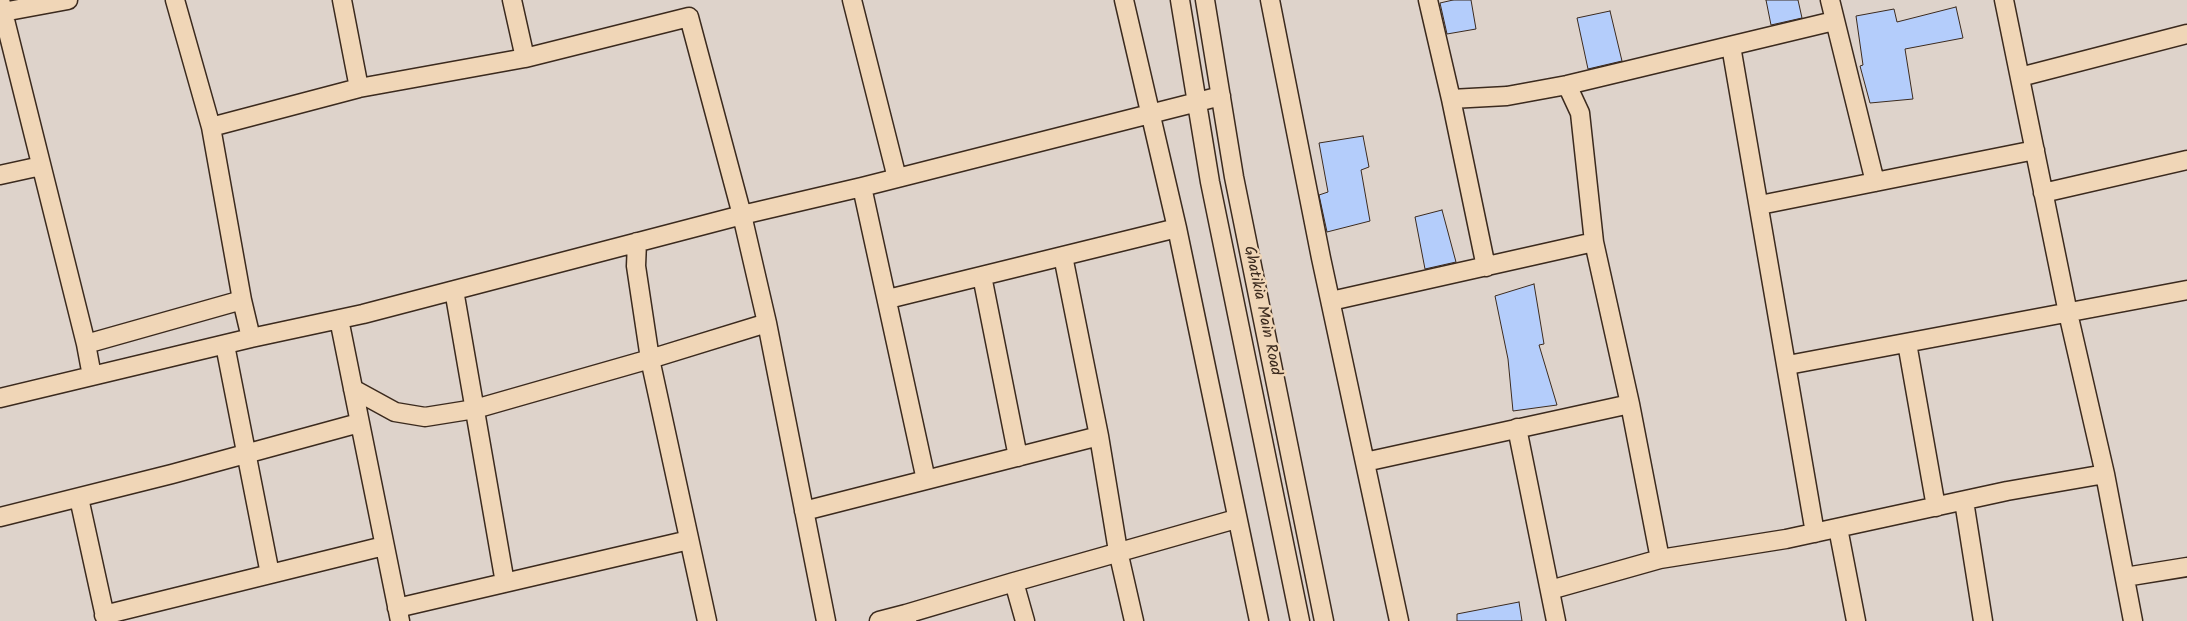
<!DOCTYPE html>
<html>
<head>
<meta charset="utf-8">
<style>
  body { margin:0 }
  canvas { display:block; background:#ded3cb }
</style>
</head>
<body>
<canvas width="2187" height="621"></canvas>
<script>
const c = document.querySelector('canvas').getContext('2d');
c.lineJoin = 'round';
function fill(path, color) { c.fillStyle = color; c.fill(path, 'evenodd'); }
const poly = rows => new Path2D(rows.map(r => 'M' + r).join(''));
function trace(path, color, width, dash) { c.strokeStyle = color; c.lineWidth = width; c.lineCap = dash ? 'butt' : 'round'; c.setLineDash(dash || []); c.stroke(path); }
function write(font, color, halo, rows, align = 'center') {
  c.font = font + ' Kalam,sans-serif'; c.lineWidth = 5; c.setLineDash([]); c.textBaseline = 'middle'; c.strokeStyle = halo; c.fillStyle = color; for (const [text, x, y, turn = 0] of rows) {
    c.save(); c.translate(x, y); c.rotate((+turn || 0) * Math.PI / 180); c.textAlign = isNaN(turn) ? turn : align; if (halo) c.strokeText(text, 0, 0); c.fillText(text, 0, 0); c.restore();
  }
}
const building = poly([
  [1453,0,1471,0,1476,29,1447,34,1440,3,1453,0],
  [1766,0,1798,0,1802,18,1771,25,1766,0],
  [1956,7,1963,38,1905,49,1913,99,1870,103,1860,66,1863,65,1856,16,1894,9,1897,22,1956,7],
  [1610,11,1622,61,1588,69,1577,18,1610,11],
  [1363,136,1369,167,1361,170,1370,221,1327,232,1319,195,1328,192,1319,143,1363,136],
  [1442,210,1456,262,1425,269,1415,217,1442,210],
  [1534,284,1544,344,1539,345,1557,405,1513,411,1508,359,1495,296,1534,284],
  [1519,602,1522,621,1457,621,1457,614,1519,602]
]);
fill(building, '#b4cdfb');
trace(building, '#3b2a1e', 1);
const minor = poly([
  [0,0,86,344,92,376],
  [342,0,359,88],
  [512,0,525,58],
  [852,0,897,178],
  [1124,0,1177,228,1259,621],
  [1180,0,1210,182,1300,621],
  [1205,0,1234,177,1324,621],
  [1270,0,1321,258,1399,621],
  [1428,0,1451,99,1507,96,1567,85,1834,21],
  [1830,0,1875,182],
  [2004,0,2068,313,2105,474,2133,621],
  [3,12,68,0],
  [1731,46,1815,533],
  [2020,77,2187,34],
  [1567,85,1580,113,1594,242,1630,404,1660,559,1786,539,2007,491,2105,474],
  [1451,99,1486,267],
  [211,127,359,88,525,58,689,17,742,215,767,323,826,621],
  [0,175,41,166],
  [862,187,926,480],
  [2043,193,2187,160],
  [1760,205,2035,150],
  [637,242,636,266,650,359,707,621],
  [1063,256,1099,436,1118,551,1134,621],
  [982,276,1018,457],
  [454,290,505,583],
  [888,299,1177,228],
  [242,300,251,338],
  [1331,301,1594,242],
  [339,319,400,621],
  [1907,343,1936,507],
  [86,344,242,300,211,127,175,0],
  [225,345,270,574],
  [1788,365,2187,290],
  [353,389,395,412,425,417,475,409,650,359,767,323],
  [0,398,251,338,363,314,742,215,862,187,1221,96],
  [1517,428,1556,621],
  [1365,462,1630,404],
  [79,498,106,621],
  [1964,501,1983,621],
  [804,511,1099,436],
  [0,517,172,474,359,423],
  [1838,528,1856,621],
  [2125,577,2187,567],
  [1014,582,1236,519],
  [1550,590,1660,559],
  [397,608,689,540],
  [906,614,1014,582,1025,621],
  [104,615,384,546],
  [879,621,906,614,907,621]
]);
trace(minor, '#3b2a1e', 21);
trace(minor, '#f0d6b7', 18);
write('16px', '#3b2a1e', '#f0d6b7', [
  ["Ghatikia Main Road",1261,311,78]
]);
</script>
</body>
</html>
